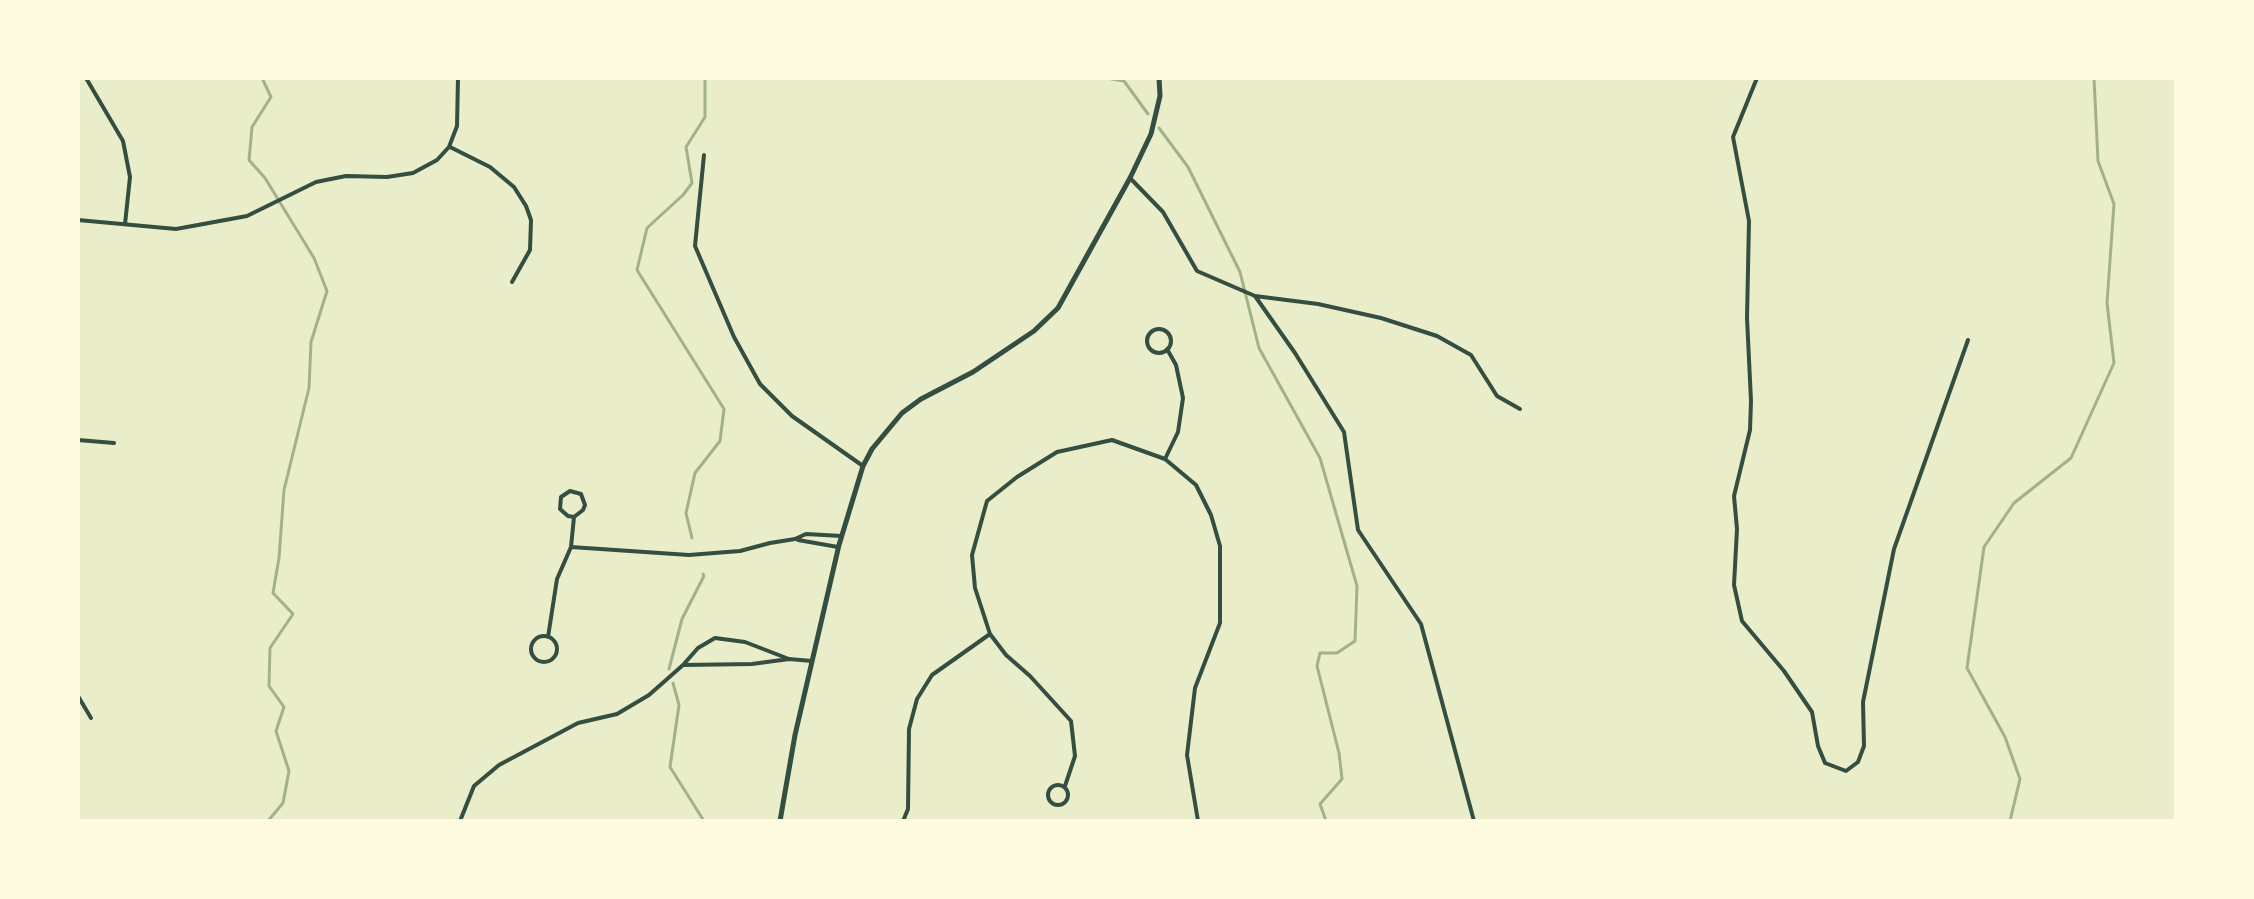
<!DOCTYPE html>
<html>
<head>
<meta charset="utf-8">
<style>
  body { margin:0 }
  #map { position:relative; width:2254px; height:899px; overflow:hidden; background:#e9edc9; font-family:Helvetica,sans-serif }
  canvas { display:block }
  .frame { position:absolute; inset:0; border:80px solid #fefae0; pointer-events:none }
</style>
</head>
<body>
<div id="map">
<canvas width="2254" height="899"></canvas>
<div class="frame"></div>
</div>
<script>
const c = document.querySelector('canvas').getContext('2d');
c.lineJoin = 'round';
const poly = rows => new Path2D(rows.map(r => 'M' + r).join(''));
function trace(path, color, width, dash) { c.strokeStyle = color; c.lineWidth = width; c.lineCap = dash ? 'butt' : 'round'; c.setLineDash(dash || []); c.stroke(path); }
trace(poly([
  [262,78,271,97,252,127,249,160,265,178,314,258,327,291,311,342,309,388,284,490,279,558,273,593,293,614,270,648,269,686,284,707,276,731,289,771,283,803,268,821],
  [1106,78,1124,81,1148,114],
  [1159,128,1188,167,1240,272,1259,348,1320,458,1357,586,1355,641,1337,653,1320,653,1317,666,1339,753,1342,779,1320,804,1326,821],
  [692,538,686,513,695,473,720,441,724,409,637,270,647,228,683,195,692,183,686,147,705,117,705,78],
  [669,669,682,619,704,576,703,574],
  [673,683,679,705,670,767,704,821],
  [2010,821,2020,779,2005,737,1967,668,1984,547,2014,503,2071,458,2114,363,2107,303,2114,204,2098,161,2094,78]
]), '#a3b18a', 3);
trace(poly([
  [86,78,123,141,130,177,125,224],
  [1757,78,1733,137,1749,221,1747,318,1751,401,1750,430,1734,496,1737,529,1734,585,1742,621,1784,671,1812,712,1818,746,1825,763,1846,771,1858,762,1864,746,1863,702,1894,549,1968,340],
  [450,147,490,167,514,187,526,206,531,220,530,250,512,282],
  [704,155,695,246,734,337,760,384,792,416,863,466],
  [1130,178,1163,212,1197,271,1255,296,1295,353,1344,432,1358,530,1421,624,1474,821],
  [78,220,176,229,247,216,316,182,346,176,387,177,413,173,437,160,449,147,457,126,458,78],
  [1255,296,1318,304,1381,318,1437,336,1471,355,1497,396,1520,409],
  '1147 341a12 12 0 1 1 24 0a12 12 0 1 1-24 0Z',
  [78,440,114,443],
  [1165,459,1178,432,1183,398,1176,365,1167,349],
  [798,540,838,547],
  [571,547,689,555,740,551,770,543,795,539,806,534,842,536],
  '531 649a13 13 0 1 1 26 0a13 13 0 1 1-26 0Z',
  [548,637,557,579,571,547,574,517,583,510,585,505,581,494,570,491,561,497,560,509,568,516,574,517],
  [715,638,745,642,789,659,752,664,683,665,698,648,715,638],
  [789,659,812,661],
  [78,696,91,718],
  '1048 795a10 10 0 1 1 20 0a10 10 0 1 1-20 0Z',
  [1065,786,1075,756,1071,721,1030,676,1006,655,990,634,975,588,972,555,987,501,1017,477,1057,452,1112,440,1165,459,1196,485,1211,515,1220,546,1220,623,1195,688,1187,755,1198,821],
  [460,821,474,786,499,765,578,723,617,714,649,695,683,665],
  [903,821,908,809,909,729,917,699,932,675,990,634]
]), '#344e41', 4);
trace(poly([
  [780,821,795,735,839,545,863,466,872,449,902,413,921,399,973,372,1034,331,1058,308,1130,178,1151,134,1160,96,1159,78]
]), '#344e41', 5);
</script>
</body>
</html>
